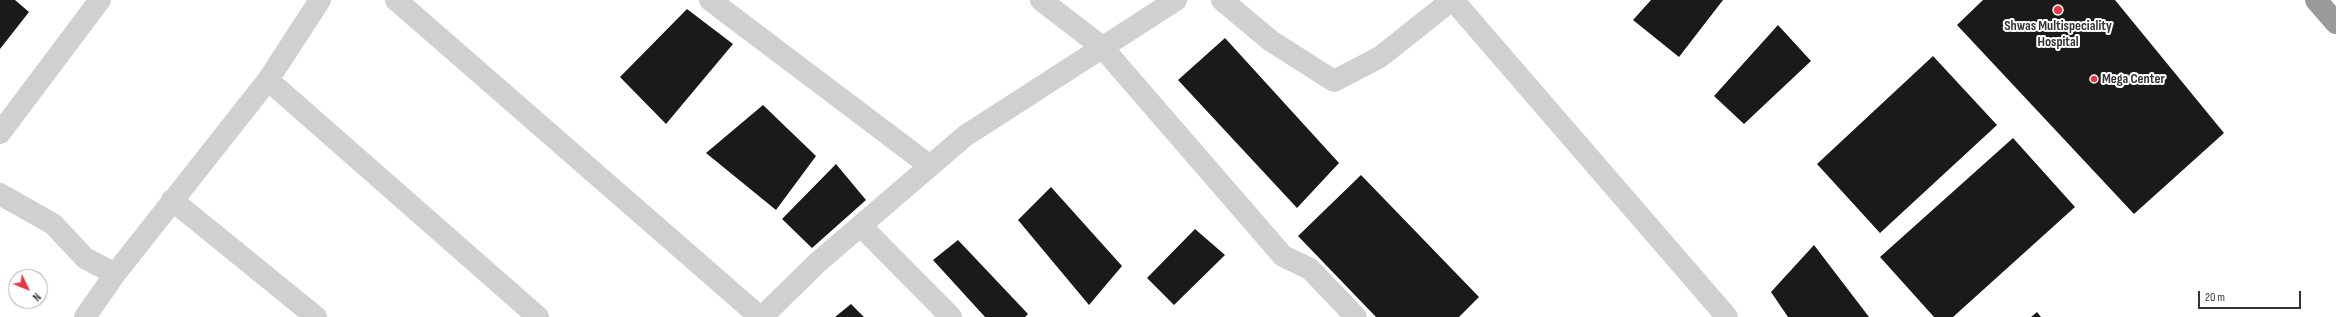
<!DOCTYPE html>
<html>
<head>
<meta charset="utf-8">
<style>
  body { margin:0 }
  #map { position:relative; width:2336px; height:317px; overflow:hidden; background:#fff; font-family:"Sofia Sans Condensed",sans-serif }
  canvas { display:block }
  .north { position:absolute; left:8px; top:269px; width:40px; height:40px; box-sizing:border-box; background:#fff; border:1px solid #adadad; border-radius:50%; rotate:133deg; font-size:11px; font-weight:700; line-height:16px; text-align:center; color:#333 }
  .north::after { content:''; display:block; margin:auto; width:14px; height:18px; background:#e63946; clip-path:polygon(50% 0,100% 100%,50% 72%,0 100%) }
  .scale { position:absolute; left:2198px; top:291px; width:103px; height:18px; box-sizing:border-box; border:2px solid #333; border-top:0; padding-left:5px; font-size:12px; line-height:14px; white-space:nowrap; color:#333; -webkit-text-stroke:3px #fff; paint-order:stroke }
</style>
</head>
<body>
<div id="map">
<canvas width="2336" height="317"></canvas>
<div class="north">N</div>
<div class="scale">20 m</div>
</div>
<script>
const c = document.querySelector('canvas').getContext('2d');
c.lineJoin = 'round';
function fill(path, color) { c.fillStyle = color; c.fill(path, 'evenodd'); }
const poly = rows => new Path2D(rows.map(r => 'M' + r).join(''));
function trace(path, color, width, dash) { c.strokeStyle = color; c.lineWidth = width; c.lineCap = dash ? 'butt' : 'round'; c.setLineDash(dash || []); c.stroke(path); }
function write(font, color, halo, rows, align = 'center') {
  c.font = font + ' "Sofia Sans Condensed",sans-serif'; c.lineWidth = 4; c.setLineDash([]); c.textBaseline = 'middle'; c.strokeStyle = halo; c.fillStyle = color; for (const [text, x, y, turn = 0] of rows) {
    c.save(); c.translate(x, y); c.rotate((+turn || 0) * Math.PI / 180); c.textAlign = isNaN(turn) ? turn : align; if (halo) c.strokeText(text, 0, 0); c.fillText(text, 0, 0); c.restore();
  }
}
fill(poly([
  [0,0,15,0,29,12,0,49],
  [1651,0,1723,0,1679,57,1633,20],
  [1983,0,2115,0,2224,133,2134,214,1957,25],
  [687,9,733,44,666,124,620,77],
  [1778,25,1811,61,1744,124,1714,96],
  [1225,38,1339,163,1297,208,1178,80],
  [1933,56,1997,125,1880,233,1817,164],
  [763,105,816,156,776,210,706,153],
  [2013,138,2075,207,1953,317,1934,317,1880,257],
  [836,164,866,200,812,248,782,219],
  [1361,175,1479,297,1459,317,1376,317,1298,236],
  [1051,187,1122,266,1089,305,1018,220],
  [1195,229,1225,255,1174,305,1147,278],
  [958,240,1028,314,1025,317,985,317,933,260],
  [1814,245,1869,317,1788,317,1771,292],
  [851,304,864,317,835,317],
  [2037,312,2041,317,2031,317]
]), '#1a1a1a');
trace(poly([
  [396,0,760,317],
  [710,0,930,166],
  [1041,0,1102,47,1283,256,1310,269,1356,317],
  [1222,0,1271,41,1334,81,1380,57,1452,0],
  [1453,0,1727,317],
  [268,80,538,317],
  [0,133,100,0],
  [0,194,53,224,85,258,115,274],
  [172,200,316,317],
  [861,226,951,317],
  [85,317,115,274,268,80,320,0],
  [762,317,817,263,965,136,1176,0]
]), '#d0d0d0', 22);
trace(poly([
  [2316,0,2336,23]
]), '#9a9a9a', 22);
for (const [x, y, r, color] of [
  [2058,10,5,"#e63946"],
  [2094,79,4,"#e63946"]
]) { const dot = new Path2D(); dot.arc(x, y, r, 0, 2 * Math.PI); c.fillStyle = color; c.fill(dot); trace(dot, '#fff', 1.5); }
write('bold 14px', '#333', '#fff', [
  ["Shwas Multispeciality",2058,26],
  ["Hospital",2058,42],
  ["Mega Center",2102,79,"left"]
]);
</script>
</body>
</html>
